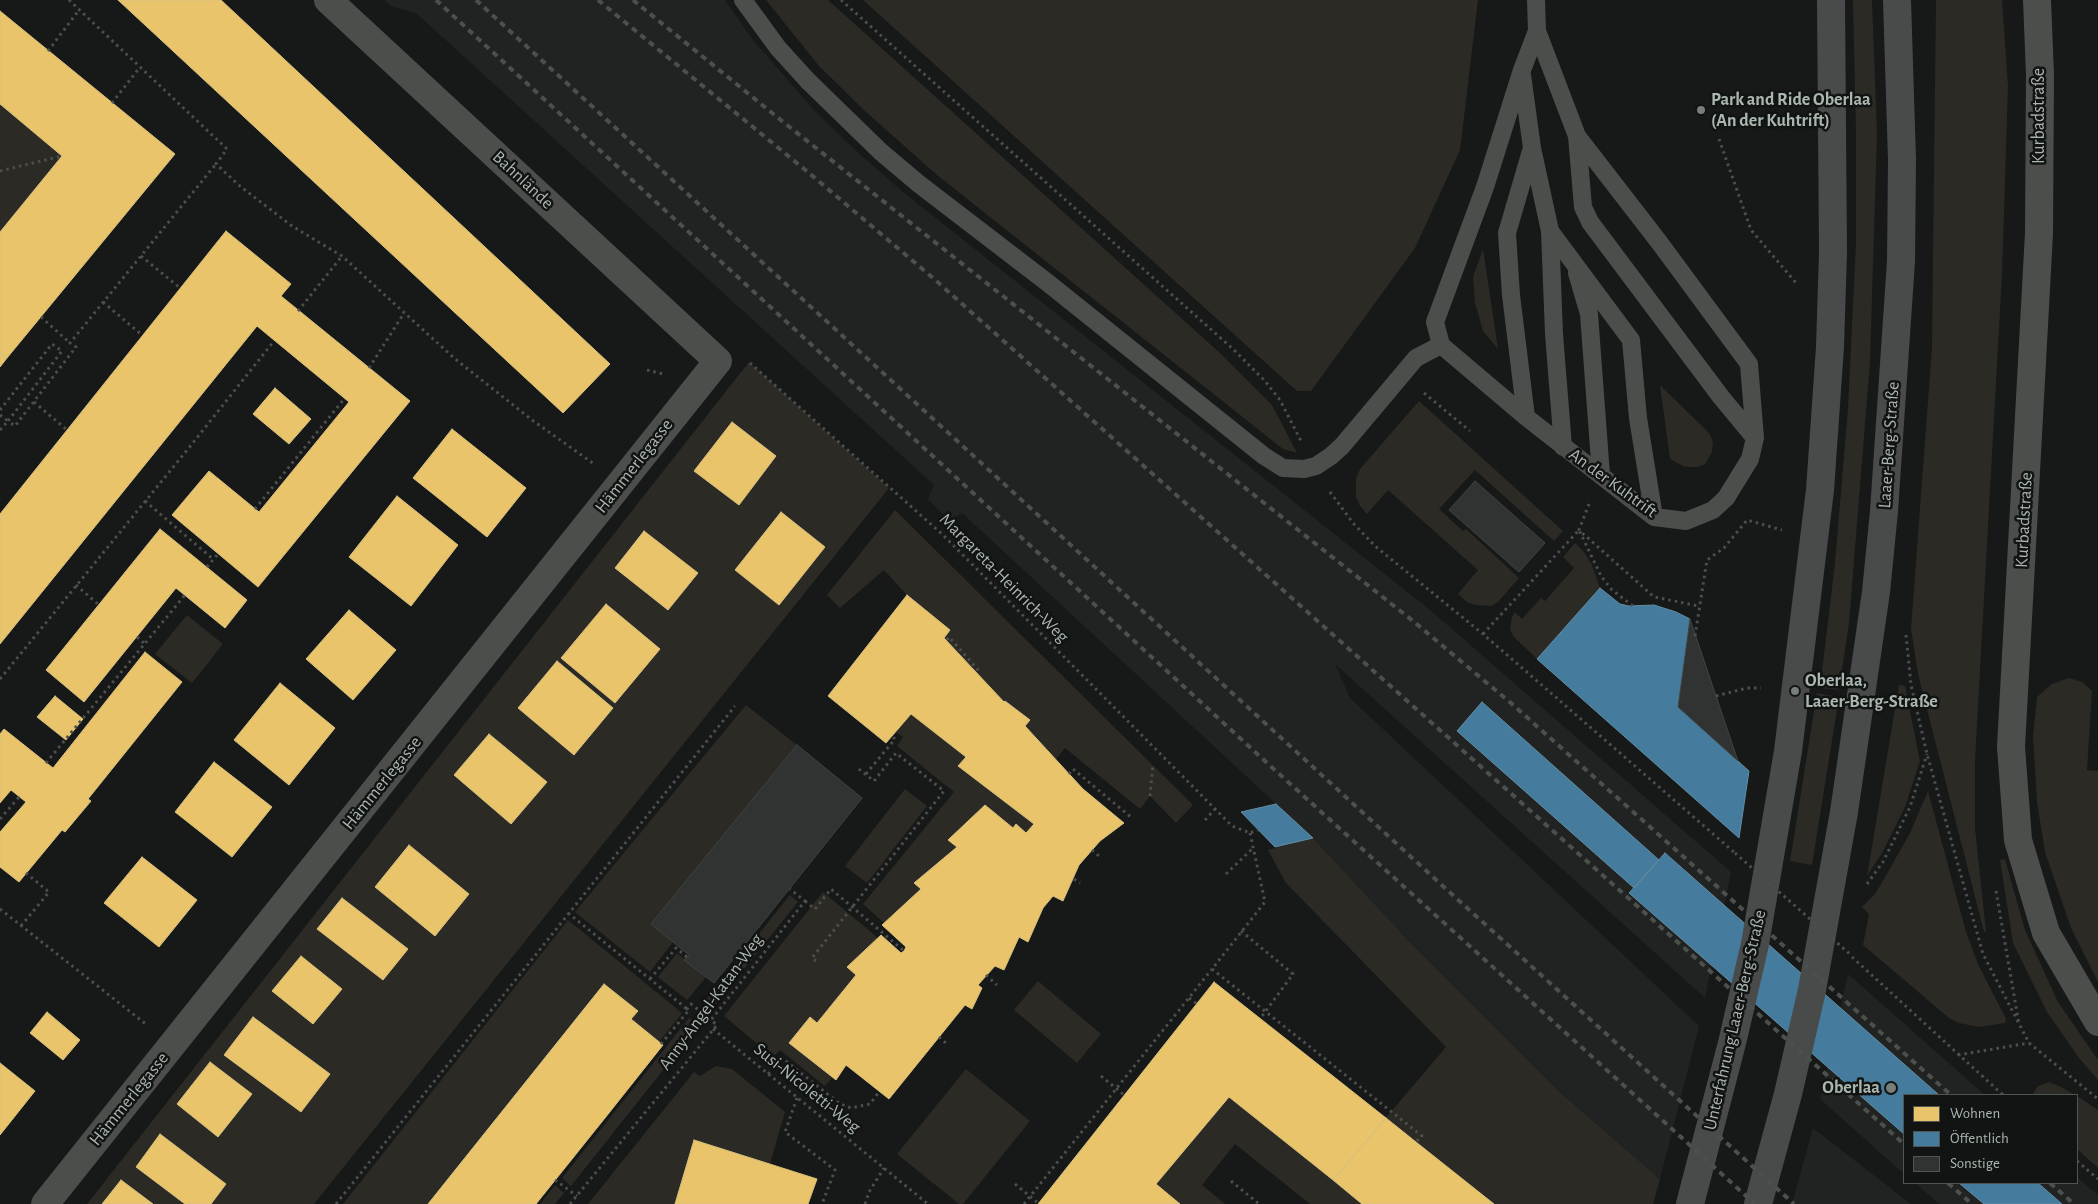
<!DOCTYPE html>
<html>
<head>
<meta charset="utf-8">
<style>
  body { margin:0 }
  #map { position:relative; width:2098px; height:1204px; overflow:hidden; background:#171818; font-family:"Alegreya Sans",sans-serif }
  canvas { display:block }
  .legend { position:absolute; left:1903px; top:1094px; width:175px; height:90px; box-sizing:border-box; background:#121313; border:1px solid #4f5551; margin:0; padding:6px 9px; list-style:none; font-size:15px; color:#aab7ae }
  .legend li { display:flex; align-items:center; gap:10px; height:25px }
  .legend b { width:25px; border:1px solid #4f5551 }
</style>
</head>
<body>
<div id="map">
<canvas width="2098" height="1204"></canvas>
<ul class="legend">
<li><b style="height:14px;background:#e9c46a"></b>Wohnen</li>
<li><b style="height:14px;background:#457b9d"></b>Öffentlich</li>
<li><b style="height:14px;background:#303332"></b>Sonstige</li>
</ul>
</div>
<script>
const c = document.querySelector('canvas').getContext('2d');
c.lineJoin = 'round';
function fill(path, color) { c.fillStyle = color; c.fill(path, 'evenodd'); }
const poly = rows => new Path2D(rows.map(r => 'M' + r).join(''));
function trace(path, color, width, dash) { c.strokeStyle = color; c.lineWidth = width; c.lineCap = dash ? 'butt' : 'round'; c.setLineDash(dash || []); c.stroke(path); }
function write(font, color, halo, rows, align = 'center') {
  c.font = font + ' "Alegreya Sans",sans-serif'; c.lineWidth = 5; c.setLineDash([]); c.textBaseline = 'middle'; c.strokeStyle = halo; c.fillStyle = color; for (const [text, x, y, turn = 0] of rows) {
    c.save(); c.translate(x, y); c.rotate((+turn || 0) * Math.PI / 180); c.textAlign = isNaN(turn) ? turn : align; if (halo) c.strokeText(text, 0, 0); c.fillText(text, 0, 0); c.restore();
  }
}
fill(poly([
  [384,0,725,0,753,40,814,110,853,148,903,192,1429,609,1731,872,1705,998,1335,664,1350,698,1699,1026,1660,1179,1563,1095,1406,938,1313,838,962,513,948,520,928,499,934,485,416,13,391,6],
  [1848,974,1985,1095,1904,1095,1904,1174,1820,1099],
  [1813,1128,1911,1204,1792,1204],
  [2077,1177,2098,1195,2098,1204,1939,1204,1915,1183,2077,1183]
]), '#212322');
fill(poly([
  [766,0,828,0,1220,353,1272,405,1297,453,1283,449,937,175,866,112,819,66],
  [863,0,1478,0,1460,150,1415,248,1311,391,1297,391],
  [1853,0,1872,0,1877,134,1870,362,1849,623,1839,690,1820,688,1835,563,1848,408,1856,243,1856,133],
  [1936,0,2002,0,2008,86,2002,274,1975,760,1975,828,1986,931,1984,932,1918,674,1911,629,1932,347],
  [0,104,62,156,0,232],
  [1483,249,1498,349,1483,331,1475,303,1473,277],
  [749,362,889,488,314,1204,87,1204],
  [1660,385,1710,434,1713,443,1712,452,1705,464,1698,467,1690,467,1683,466,1670,459],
  [1419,401,1563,531,1554,541,1475,470,1439,509,1463,531,1466,529,1519,578,1498,602,1491,606,1475,605,1467,602,1458,594,1478,570,1388,490,1367,514,1360,506,1356,497,1356,479,1360,469],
  [895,510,1193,805,1176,823,1150,796,1140,809,1065,748,1056,759,1025,726,1029,720,1006,701,1004,702,944,638,949,630,907,595,884,570,840,608,827,595],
  [1575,543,1584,552,1592,565,1600,588,1537,659,1514,637,1510,630,1512,617,1515,612,1522,619,1541,598,1545,601,1574,568,1563,557],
  [187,615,223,644,192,683,155,654],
  [2069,678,2082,682,2092,691,2087,770,2098,771,2098,982,2071,928,2045,852,2037,802,2033,737,2037,697,2052,684],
  [1899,685,1905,686,1920,761,1905,807,1882,853,1867,876],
  [1817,693,1839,697,1812,865,1790,861],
  [746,705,797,745,651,924,673,942,650,972,575,912],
  [911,714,966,757,958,767,1034,824,1026,833,1016,825,1013,828,985,805,949,839,957,847,914,883,921,889,884,923,863,904,954,792,897,746,903,737,896,732],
  [905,789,927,806,867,883,845,866],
  [1928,791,1966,932,1978,964,2006,1019,2005,1023,1979,1027,1959,1023,1949,1018,1863,945,1869,914,1862,907,1875,894,1884,879,1910,833],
  [1313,838,1406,938,1563,1095,1660,1179,1653,1204,1310,1204,1235,1144,1202,1185,1225,1204,1180,1204,1156,1184,1229,1097,1333,1180,1446,1047,1286,883,1268,850],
  [2005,859,2025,930,2058,1002,2098,1060,2098,1080,2079,1058,2047,1012,2013,943,2000,860],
  [823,892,878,938,847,967,856,975,817,1023,810,1017,789,1043,832,1078,825,1086,780,1050,773,1057,724,1016],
  [790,895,798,902,713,1007,705,1001],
  [568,920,682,1013,659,1042,631,1019,638,1011,428,1204,343,1204],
  [677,953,706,977,687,1000,658,977],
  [1038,981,1101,1034,1077,1063,1014,1010],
  [689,1018,698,1026,571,1186,562,1178],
  [716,1066,732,1069,785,1112,770,1164,694,1140,675,1204,588,1204,694,1072,700,1076],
  [966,1069,1030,1121,963,1204,959,1204,897,1154],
  [2049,1082,2061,1087,2075,1095,2032,1095,2038,1086],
  [2077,1096,2098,1110,2098,1168,2077,1149],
  [555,1185,564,1193,555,1204,540,1204]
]), '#2c2a25');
const homes = poly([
  [118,0,221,0,610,364,563,413,118,0],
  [0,11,175,154,7,358,0,353,0,232,62,156,0,104,0,11],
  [226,231,291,284,281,296,410,401,258,587,172,515,209,471,259,512,349,402,257,326,0,644,0,514,226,231],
  [0,353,7,358,0,367,0,353],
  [275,388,311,419,289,444,253,414,275,388],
  [732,422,776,456,739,505,694,471,732,422],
  [452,429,526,488,487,537,413,478,452,429],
  [397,496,458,545,411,606,349,557,397,496],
  [781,512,825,547,779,605,735,570,781,512],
  [160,529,247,600,225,628,176,588,84,702,46,670,160,529],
  [644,531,698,573,668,610,615,568,644,531],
  [907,595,950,630,944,638,1004,702,1005,701,1030,720,1025,726,1083,789,1124,823,1100,841,1079,865,1063,901,1053,896,1043,908,1028,942,1019,937,1004,970,995,966,978,985,982,988,972,1009,965,1005,889,1099,846,1065,836,1080,789,1043,810,1017,817,1023,856,975,847,967,881,935,901,953,904,951,906,947,882,925,921,889,914,883,957,847,948,840,985,805,1013,828,1016,824,1026,833,1034,824,958,766,966,757,911,714,886,743,828,696,907,595],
  [606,604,660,649,615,703,561,658,606,604],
  [349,610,396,650,353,700,306,659,349,610],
  [145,652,182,682,88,799,91,801,65,832,62,830,19,882,0,867,0,832,26,802,11,790,0,803,0,734,4,729,53,768,145,652],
  [557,661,613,708,574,755,518,708,557,661],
  [280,683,335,728,289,785,234,740,280,683],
  [55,696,83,719,66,740,37,717,55,696],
  [489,734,547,782,511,824,454,775,489,734],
  [214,762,272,807,232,857,175,812,214,762],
  [409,845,469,894,435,936,375,887,409,845],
  [142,857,197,900,159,947,104,903,142,857],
  [342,898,408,949,383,980,317,929,342,898],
  [301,956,342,989,313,1024,272,991,301,956],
  [1214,982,1386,1118,1333,1180,1229,1097,1156,1184,1180,1204,1038,1204,1214,982],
  [604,984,638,1011,631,1019,663,1045,605,1118,536,1204,428,1204,604,984],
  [47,1012,80,1040,63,1060,30,1033,47,1012],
  [253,1017,330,1074,301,1112,224,1055,253,1017],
  [210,1062,252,1094,218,1137,177,1104,210,1062],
  [0,1063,35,1091,0,1135,0,1063],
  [1386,1118,1416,1142,1494,1204,1362,1204,1333,1180,1386,1118],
  [160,1134,226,1184,211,1204,185,1204,136,1167,160,1134],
  [694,1140,817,1179,808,1204,675,1204,694,1140],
  [121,1180,153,1204,102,1204,121,1180]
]);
fill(homes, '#e9c46a');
trace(homes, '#d6c07e', 1);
const public = poly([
  [1600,588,1620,604,1629,606,1654,605,1676,612,1690,619,1678,707,1749,771,1739,838,1537,659,1600,588],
  [1482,702,1659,860,1634,888,1457,731,1482,702],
  [1276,804,1313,838,1275,847,1241,812,1276,804],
  [1665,853,1939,1095,1904,1095,1904,1134,1629,893,1665,853],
  [1959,1183,2038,1183,2062,1204,1984,1204,1959,1183]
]);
fill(public, '#457b9d');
trace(public, '#638da2', 1);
const building = poly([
  [1475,481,1545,543,1519,572,1449,510,1475,481],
  [1690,619,1716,696,1738,761,1678,707,1690,619],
  [797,745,862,798,714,983,684,960,689,955,651,924,797,745]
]);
fill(building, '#303332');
trace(building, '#404442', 1);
trace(poly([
  [69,0,227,149,216,164,241,187,292,226,342,256,454,358,532,420,594,464],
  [841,0,1233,349,1265,381,1280,400,1301,441],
  [48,51,79,10],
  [112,103,140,67],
  [1719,139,1751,230,1797,284],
  [0,171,62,156],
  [141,256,180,288],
  [103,302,142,335],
  [298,311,342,256],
  [41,317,70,343],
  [750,363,943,535,1232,826,1250,833,1258,830],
  [369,368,404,313],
  [647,370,663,374],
  [1424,393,1470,431],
  [34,402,67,430],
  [0,410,52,344,62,351,8,421,15,426,76,347,70,343,216,164],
  [0,415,8,421,0,430],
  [1330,492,1353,523,1375,546,1483,634,1735,853],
  [145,501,214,560],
  [1589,504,1579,530,1654,597,1699,606],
  [255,509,344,399],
  [207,567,218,554],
  [76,585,99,605],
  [1483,634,1579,530,1601,576,1612,590,1633,606],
  [1906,635,1911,685,1927,754,1983,954,2029,1043,2098,1099],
  [1695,636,1707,560,1724,548,1747,520,1782,530],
  [137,637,145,644],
  [947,640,949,637,979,671,977,672],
  [0,679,188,449,274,341],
  [1716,696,1747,688,1761,688],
  [46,763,185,595],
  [866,774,895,739,892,736],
  [1069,774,1073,769,1132,818],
  [1150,796,1153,764],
  [0,819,19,797],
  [1205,820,1215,809],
  [1250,833,1265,902,1212,969,1422,1136,1416,1142],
  [1092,850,1100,857],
  [1226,874,1252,849],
  [1074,879,1080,883],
  [1867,884,1883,862,1910,807,1927,754],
  [1996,891,2019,1024],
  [805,901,815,909,831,889,904,951],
  [0,909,147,1025],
  [568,913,687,1009],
  [21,926,49,892,26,873],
  [1241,931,1293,974,1260,1019],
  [1852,957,2003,1095],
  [816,961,812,958,944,791,896,753,874,781,856,767],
  [986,975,997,985],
  [650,979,676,948,687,957],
  [1189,998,1197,1004],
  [713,1029,928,1204],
  [939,1037,948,1045],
  [661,1044,689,1010,687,1009,691,1004,711,1020],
  [1958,1055,2029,1043],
  [768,1074,782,1058,840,1104,851,1108,870,1104,879,1092],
  [1101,1076,1124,1095],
  [797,1098,785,1132,835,1170,822,1204],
  [2077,1161,2098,1179],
  [555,1180,577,1196],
  [1231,1181,1259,1204],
  [1015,1184,1038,1203],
  [336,1204,735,706],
  [570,1204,717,1025,711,1020,805,901,790,889],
  [865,1204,869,1192,884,1168],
  [1024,1204,1212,969]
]), '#4c4f4e', 3, [2.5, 4]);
trace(poly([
  [743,0,778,48,808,81,881,152,919,184,1048,283,1264,456,1283,468,1304,469,1316,466,1331,456,1342,446,1416,358,1441,345],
  [1536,0,1537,31,1577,136,1659,242,1749,364,1755,438,1750,459,1726,498,1713,510,1686,521,1654,517,1526,417,1441,345,1435,322,1485,187,1522,70,1537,31],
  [1522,75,1532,148,1550,231,1554,334,1563,447],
  [1577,136,1583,207,1590,222,1721,397,1755,438],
  [1550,231,1631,340,1638,418,1654,517],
  [1577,273,1589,314,1601,475],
  [1526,417,1511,295,1507,233,1531,151]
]), '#4c4e4c', 18);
trace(poly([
  [2037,0,2040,75,2039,233,2011,747,2018,840,2046,933,2098,1022],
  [45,1204,718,361,328,0]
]), '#4c4e4c', 28);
trace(poly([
  [1690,1204,1732,1043,1755,944,1788,751,1820,490,1830,347,1833,252,1831,0],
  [1758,1204,1788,1094,1812,990,1844,812,1876,592,1884,511,1901,261,1902,160,1897,0]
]), '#484b49', 28);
trace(poly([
  [436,0,1266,762,1755,1204],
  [476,0,1445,888,1794,1204],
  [598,0,809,173,933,278,1904,1144],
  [633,0,782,121,1413,621,1512,704,1951,1095],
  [1948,1183,1972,1204],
  [2050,1183,2074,1204]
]), '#4c504d', 4, [6, 5]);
trace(poly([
  [1735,853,1852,956]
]), '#4c4f4e', 3, [2.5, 4]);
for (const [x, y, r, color] of [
  [1701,110,5,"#777f7a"],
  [1795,691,5,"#777f7a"],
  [1891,1088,6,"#777f7a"]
]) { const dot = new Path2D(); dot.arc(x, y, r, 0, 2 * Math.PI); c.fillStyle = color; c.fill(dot); trace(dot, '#121313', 2); }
write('bold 18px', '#aab7ae', '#121313', [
  ["Park and Ride Oberlaa",1711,100],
  ["(An der Kuhtrift)",1711,121],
  ["Oberlaa,",1805,681],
  ["Laaer-Berg-Straße",1805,702],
  ["Oberlaa",1880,1088,"right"]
], 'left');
write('18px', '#aab7ae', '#121313', [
  ["Kurbadstraße",2039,116,-90],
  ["Bahnlände",523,180,43],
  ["Laaer-Berg-Straße",1889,445,-86],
  ["Hämmerlegasse",634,466,-52],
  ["An der Kuhtrift",1613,483,36],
  ["Kurbadstraße",2024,520,-87],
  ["Margareta-Heinrich-Weg",1004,578,45],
  ["Hämmerlegasse",382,783,-51],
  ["Anny-Angel-Katan-Weg",711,1002,-54],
  ["Unterfahrung Laaer-Berg-Straße",1735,1020,-77],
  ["Susi-Nicoletti-Weg",807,1088,39],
  ["Hämmerlegasse",129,1099,-51]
]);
</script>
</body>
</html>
